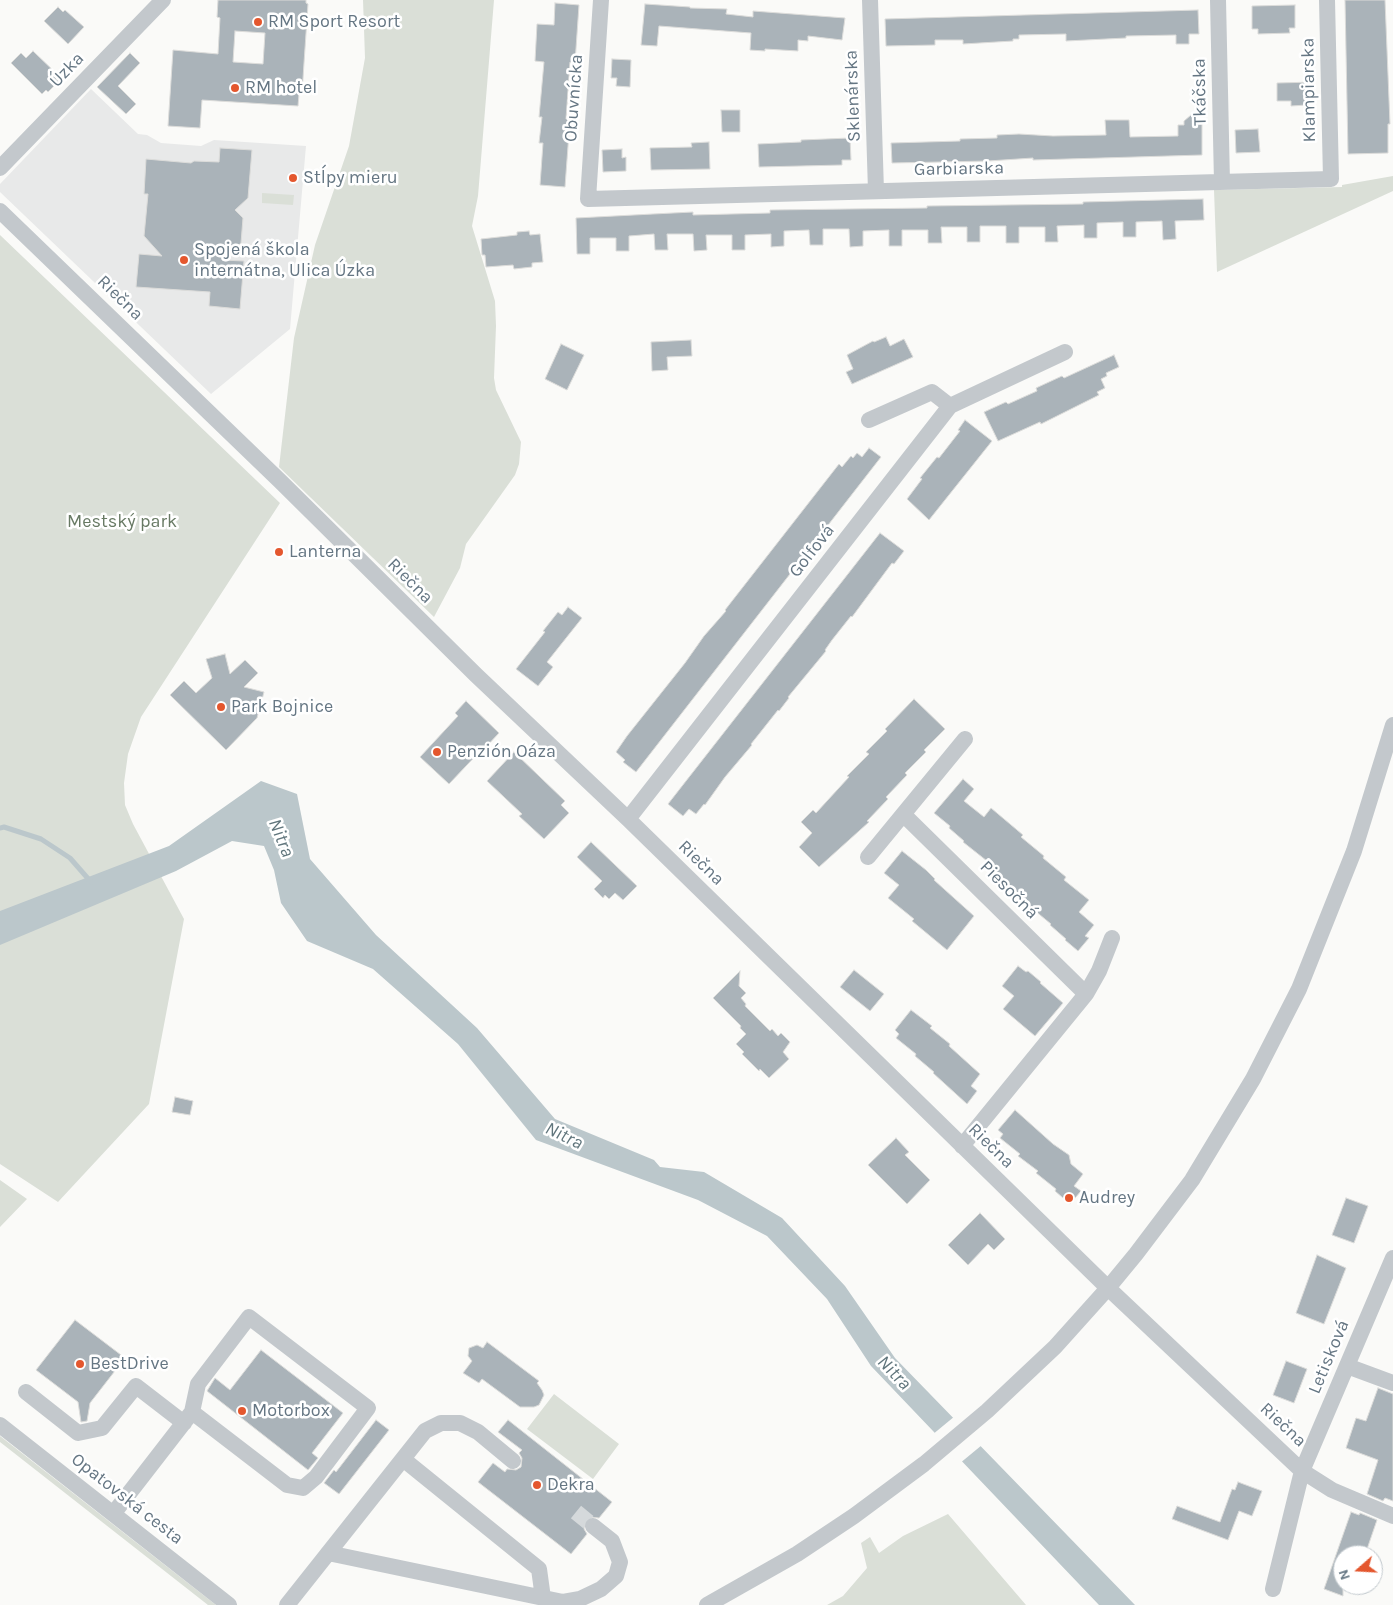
<!DOCTYPE html>
<html>
<head>
<meta charset="utf-8">
<style>
  body { margin:0 }
  #map { position:relative; width:1393px; height:1605px; overflow:hidden; background:#fafaf8; font-family:Karla,sans-serif }
  canvas { display:block }
  .north { position:absolute; left:1333px; top:1545px; width:50px; height:50px; box-sizing:border-box; background:#fff; border:1px solid #c1c8cd; border-radius:50%; rotate:251deg; font-size:14px; font-weight:700; line-height:20px; text-align:center; color:#657683 }
  .north::after { content:''; display:block; margin:auto; width:18px; height:22px; background:#e4572e; clip-path:polygon(50% 0,100% 100%,50% 72%,0 100%) }
</style>
</head>
<body>
<div id="map">
<canvas width="1393" height="1605"></canvas>
<div class="north">N</div>
</div>
<script>
const c = document.querySelector('canvas').getContext('2d');
c.lineJoin = 'round';
function fill(path, color) { c.fillStyle = color; c.fill(path, 'evenodd'); }
const poly = rows => new Path2D(rows.map(r => 'M' + r).join(''));
function trace(path, color, width, dash) { c.strokeStyle = color; c.lineWidth = width; c.lineCap = dash ? 'butt' : 'round'; c.setLineDash(dash || []); c.stroke(path); }
function write(font, color, halo, rows, align = 'center') {
  c.font = font + ' Karla,sans-serif'; c.lineWidth = 5; c.setLineDash([]); c.textBaseline = 'middle'; c.strokeStyle = halo; c.fillStyle = color; for (const [text, x, y, turn = 0] of rows) {
    c.save(); c.translate(x, y); c.rotate((+turn || 0) * Math.PI / 180); c.textAlign = isNaN(turn) ? turn : align; if (halo) c.strokeText(text, 0, 0); c.fillText(text, 0, 0); c.restore();
  }
}
fill(poly([
  [91,89,138,134,147,135,161,143,201,146,214,140,306,146,290,329,211,394,0,192,0,184]
]), '#e8e9e9');
fill(poly([
  [363,0,494,0,478,196,472,226,495,301,496,326,494,378,496,390,521,442,519,464,515,475,466,544,460,568,434,617,279,467,294,338,315,245,349,146,365,58],
  [1393,176,1393,191,1217,272,1214,190,1342,187,1342,185],
  [262,193,294,195,293,205,262,203],
  [0,235,280,503,141,717,128,754,124,783,125,805,133,824,184,919,149,1104,58,1202,0,1164],
  [0,1180,27,1199,0,1227],
  [554,1394,619,1444,593,1479,527,1429],
  [0,1436,216,1605,208,1605,0,1442],
  [948,1514,1026,1605,827,1605,843,1596,867,1568,861,1543,870,1537,879,1553,903,1536]
]), '#dadfd7');
fill(poly([
  [261,781,297,794,310,859,376,935,477,1028,555,1119,654,1160,660,1167,704,1172,782,1218,845,1286,895,1358,1135,1605,1099,1605,871,1366,827,1299,767,1236,698,1200,536,1140,458,1044,373,969,307,941,281,903,274,870,264,846,232,841,176,871,0,945,0,911,169,846]
]), '#bbc7cb');
fill(poly([
  [955,1416,982,1445,959,1464,932,1435]
]), '#fafaf8');
trace(poly([
  [0,828,4,827,41,839,70,858,91,882]
]), '#bbc7cb', 5);
const building = poly([
  [218,0,306,0,306,3,308,4,304,63,302,94,299,94,298,106,202,100,200,128,168,126,173,50,218,54,220,18,217,17,218,0],
  [235,31,265,33,263,64,233,62,235,31],
  [1345,0,1385,0,1390,124,1388,124,1388,153,1348,154,1345,0],
  [555,3,579,5,575,63,570,62,566,119,570,119,565,187,540,185,543,143,539,143,542,117,539,117,544,62,535,61,537,24,554,25,555,3],
  [645,4,690,7,690,8,727,9,726,14,753,17,753,11,845,18,842,40,808,36,808,41,798,40,798,51,765,49,765,51,750,50,751,33,659,26,657,46,641,45,645,4],
  [1295,5,1295,28,1289,28,1290,33,1258,34,1258,29,1252,29,1252,6,1295,5],
  [58,7,63,12,65,10,84,27,68,44,44,21,58,7],
  [1198,10,1199,34,1189,34,1189,44,1176,44,1176,35,1126,36,1126,38,1066,41,1066,34,1019,35,1019,39,1013,39,1013,41,963,44,963,40,935,40,935,45,886,46,885,19,1198,10],
  [33,51,59,76,56,79,59,81,48,92,46,90,42,94,11,63,21,53,26,58,33,51],
  [130,53,140,63,118,86,136,104,126,114,97,87,130,53],
  [612,59,631,60,630,87,616,86,617,78,611,78,612,59],
  [1314,82,1315,102,1307,102,1307,105,1291,106,1291,101,1277,101,1277,83,1314,82],
  [721,110,740,110,740,132,722,132,721,110],
  [1191,115,1198,124,1202,124,1202,155,1033,160,1033,158,988,161,892,163,891,143,960,141,960,139,997,138,997,135,1019,134,1053,136,1106,135,1105,120,1129,120,1130,137,1178,136,1178,125,1184,125,1184,121,1191,115],
  [1258,129,1260,152,1236,153,1235,130,1258,129],
  [850,138,851,160,842,160,842,165,759,167,758,144,801,142,801,140,850,138],
  [709,142,710,169,651,170,650,148,692,147,691,143,709,142],
  [220,148,252,150,248,198,235,210,243,218,241,243,222,260,244,261,240,309,209,306,210,292,136,287,139,254,162,256,144,236,148,194,144,194,146,159,191,163,194,161,219,162,220,148],
  [622,149,622,158,626,157,626,171,603,172,602,150,622,149],
  [1203,199,1204,220,1175,221,1176,239,1163,240,1162,221,1136,222,1136,237,1123,237,1123,222,1097,223,1097,238,1084,238,1084,225,1057,226,1058,242,1045,242,1045,227,1019,227,1019,243,1006,243,1006,226,980,226,980,242,967,242,967,227,941,227,942,243,928,243,928,230,902,230,902,246,889,246,889,230,863,231,863,246,850,247,849,229,823,229,823,245,810,245,809,230,784,231,784,246,771,247,771,234,745,235,745,250,732,250,732,235,706,235,707,250,694,251,693,234,667,234,668,250,655,250,654,234,629,236,629,251,616,251,616,238,590,238,590,254,577,254,576,218,653,214,693,212,693,215,770,213,770,210,927,208,927,206,1083,204,1083,202,1203,199],
  [529,231,530,235,540,234,543,262,532,263,532,267,514,269,513,265,486,267,485,255,482,255,481,239,517,235,517,232,529,231],
  [886,337,890,346,904,339,913,357,852,384,846,372,853,369,847,355,873,341,874,342,886,337],
  [691,340,692,356,667,357,668,370,652,371,651,342,691,340],
  [561,344,584,355,567,390,545,379,561,344],
  [1114,355,1119,367,1106,373,1107,376,1101,379,1105,388,1097,392,1099,395,1041,424,1040,422,998,441,984,412,1006,402,1008,404,1037,391,1036,388,1062,376,1064,378,1114,355],
  [965,420,992,441,929,520,907,499,922,479,920,478,937,457,939,458,960,431,958,430,965,420],
  [869,448,881,457,636,772,623,762,625,760,616,752,627,736,685,663,704,636,726,611,725,610,839,464,842,467,851,456,853,458,857,453,862,457,869,448],
  [880,533,904,551,894,564,892,563,852,617,851,616,832,640,825,650,826,651,788,697,789,698,779,711,778,710,759,734,751,744,752,745,725,777,705,805,704,804,696,814,689,809,683,816,668,804,880,533],
  [568,607,582,618,547,662,553,667,538,686,516,669,545,632,543,631,558,612,562,615,568,607],
  [225,654,230,674,245,660,258,673,244,687,264,692,257,718,226,750,170,695,184,681,196,693,212,678,206,659,225,654],
  [914,699,945,729,924,750,926,752,905,773,907,775,886,797,888,799,867,821,869,822,819,867,799,847,812,833,801,822,813,810,816,813,849,777,847,776,869,754,866,752,887,731,885,729,914,699],
  [466,701,499,733,485,748,484,747,449,784,420,757,458,716,455,713,466,701],
  [514,752,565,801,561,805,569,813,544,839,519,816,522,814,487,781,514,752],
  [963,779,974,789,964,801,984,817,991,808,1023,835,1021,837,1044,856,1043,858,1066,877,1064,880,1089,900,1079,912,1094,925,1085,936,1089,938,1078,951,1065,940,1066,939,1050,925,1051,924,1028,905,1030,903,1007,884,1008,882,985,863,987,861,963,842,964,841,949,828,950,826,934,813,963,779],
  [591,842,637,886,623,900,615,893,609,899,605,895,603,898,594,889,602,881,577,857,591,842],
  [902,851,926,870,935,879,934,880,974,916,947,950,912,921,914,919,888,898,899,885,884,873,902,851],
  [1018,966,1026,972,1028,971,1041,982,1040,983,1063,1003,1035,1036,1003,1009,1014,996,1002,986,1018,966],
  [854,970,884,994,870,1011,840,987,854,970],
  [740,971,739,986,746,993,741,998,746,1004,745,1006,770,1031,772,1029,778,1036,781,1033,790,1042,783,1052,789,1059,769,1078,760,1069,759,1071,742,1054,744,1052,736,1044,746,1034,740,1028,741,1026,713,998,740,971],
  [911,1010,932,1026,930,1028,950,1044,949,1046,980,1074,971,1086,977,1091,967,1104,933,1073,934,1072,915,1056,916,1054,896,1038,899,1034,895,1030,911,1010],
  [175,1097,193,1101,190,1115,172,1112,175,1097],
  [1015,1110,1053,1144,1069,1155,1071,1164,1083,1174,1074,1186,1081,1191,1070,1204,1055,1191,1056,1189,1036,1173,1038,1171,1018,1156,1020,1154,1000,1138,1003,1134,998,1130,1015,1110],
  [896,1138,909,1152,905,1155,930,1180,907,1204,868,1165,896,1138],
  [1346,1198,1368,1206,1354,1243,1332,1235,1346,1198],
  [980,1213,1005,1239,994,1250,988,1244,968,1265,948,1245,980,1213],
  [1317,1255,1346,1268,1324,1324,1296,1313,1317,1255],
  [75,1320,125,1358,90,1403,87,1421,81,1422,78,1402,36,1370,75,1320],
  [487,1342,539,1381,537,1383,542,1390,544,1395,539,1405,534,1407,520,1407,482,1379,479,1383,463,1373,472,1361,468,1356,469,1348,477,1345,483,1348,487,1342],
  [261,1350,343,1413,312,1453,318,1458,308,1470,207,1391,215,1378,230,1390,261,1350],
  [1286,1361,1307,1369,1294,1403,1273,1395,1286,1361],
  [1378,1388,1393,1394,1393,1501,1385,1498,1383,1501,1367,1494,1378,1460,1346,1448,1356,1418,1366,1421,1378,1388],
  [376,1420,389,1430,339,1494,324,1483,334,1470,336,1472,376,1420],
  [508,1420,612,1502,599,1518,590,1517,585,1520,584,1529,587,1534,571,1554,478,1482,493,1463,505,1472,507,1469,516,1470,521,1467,522,1458,519,1453,522,1450,498,1432,508,1420],
  [1238,1482,1262,1491,1252,1516,1239,1511,1228,1540,1172,1519,1177,1506,1220,1522,1232,1489,1235,1490,1238,1482],
  [1351,1512,1359,1515,1360,1513,1377,1520,1365,1555,1343,1555,1343,1596,1324,1589,1351,1512]
]);
fill(building, '#aab3b9');
trace(building, '#dcdcda', 1);
trace(poly([
  [576,1512,593,1526]
]), '#d5d9db', 16, [16, 8]);
trace(poly([
  [601,0,588,199,1331,179,1327,0],
  [870,0,876,191],
  [1218,0,1222,182],
  [0,168,163,0],
  [0,211,280,481,476,675,628,819,1108,1288,1302,1471,1332,1490,1393,1516],
  [869,420,932,392,950,406],
  [904,815,1086,994,962,1146],
  [628,819,950,406,1065,352],
  [868,857,965,739],
  [1086,994,1099,971,1112,938],
  [1347,1366,1393,1383],
  [26,1392,78,1433,102,1428,136,1386,184,1423],
  [0,1425,229,1605],
  [403,1459,539,1569,543,1598],
  [113,1514,192,1412,287,1485,303,1488,316,1477,368,1408,249,1317,198,1384,192,1412],
  [328,1553,563,1602,580,1599,601,1589,616,1576,620,1562,612,1541,593,1526],
  [1273,1589,1302,1471,1393,1258],
  [287,1605,425,1431,441,1423,460,1423,478,1432,513,1461],
  [707,1605,797,1554,854,1516,924,1464,987,1411,1055,1347,1108,1288,1136,1254,1192,1180,1253,1079,1299,989,1354,851,1393,725]
]), '#c3c8cc', 16);
for (const [x, y, r, color] of [
  [258,22,5,"#e4572e"],
  [235,88,5,"#e4572e"],
  [293,178,5,"#e4572e"],
  [184,260,5,"#e4572e"],
  [279,552,5,"#e4572e"],
  [221,707,5,"#e4572e"],
  [437,752,5,"#e4572e"],
  [1069,1198,5,"#e4572e"],
  [80,1364,5,"#e4572e"],
  [242,1411,5,"#e4572e"],
  [537,1485,5,"#e4572e"]
]) { const dot = new Path2D(); dot.arc(x, y, r, 0, 2 * Math.PI); c.fillStyle = color; c.fill(dot); trace(dot, '#fff', 2); }
write('18px', '#657683', '#fff', [
  ["RM Sport Resort",268,22],
  ["RM hotel",245,88],
  ["Stĺpy mieru",303,178],
  ["Spojená škola",194,250],
  ["internátna, Ulica Úzka",194,271],
  ["Lanterna",289,552],
  ["Park Bojnice",231,707],
  ["Penzión Oáza",447,752],
  ["Audrey",1079,1198],
  ["BestDrive",90,1364],
  ["Motorbox",252,1411],
  ["Dekra",547,1485]
], 'left');
write('18px', '#657683', '#fff', [
  ["Úzka",67,70,-46],
  ["Klampiarska",1309,90,-91],
  ["Tkáčska",1200,92,-91],
  ["Sklenárska",853,96,-92],
  ["Obuvnícka",574,98,-86],
  ["Garbiarska",959,169,-1],
  ["Riečna",120,298,44],
  ["Golfová",812,551,-52],
  ["Riečna",410,581,45],
  ["Riečna",701,863,44],
  ["Piesočná",1009,890,45],
  ["Riečna",991,1146,44],
  ["Letisková",1329,1357,-67],
  ["Riečna",1283,1425,43],
  ["Opatovská cesta",127,1499,38]
]);
write('18px', '#687a64', '#fff', [
  ["Mestský park",122,522]
]);
write('italic 19px', '#60757c', '#fff', [
  ["Nitra",281,838,68],
  ["Nitra",564,1136,26],
  ["Nitra",894,1373,46]
]);
</script>
</body>
</html>
